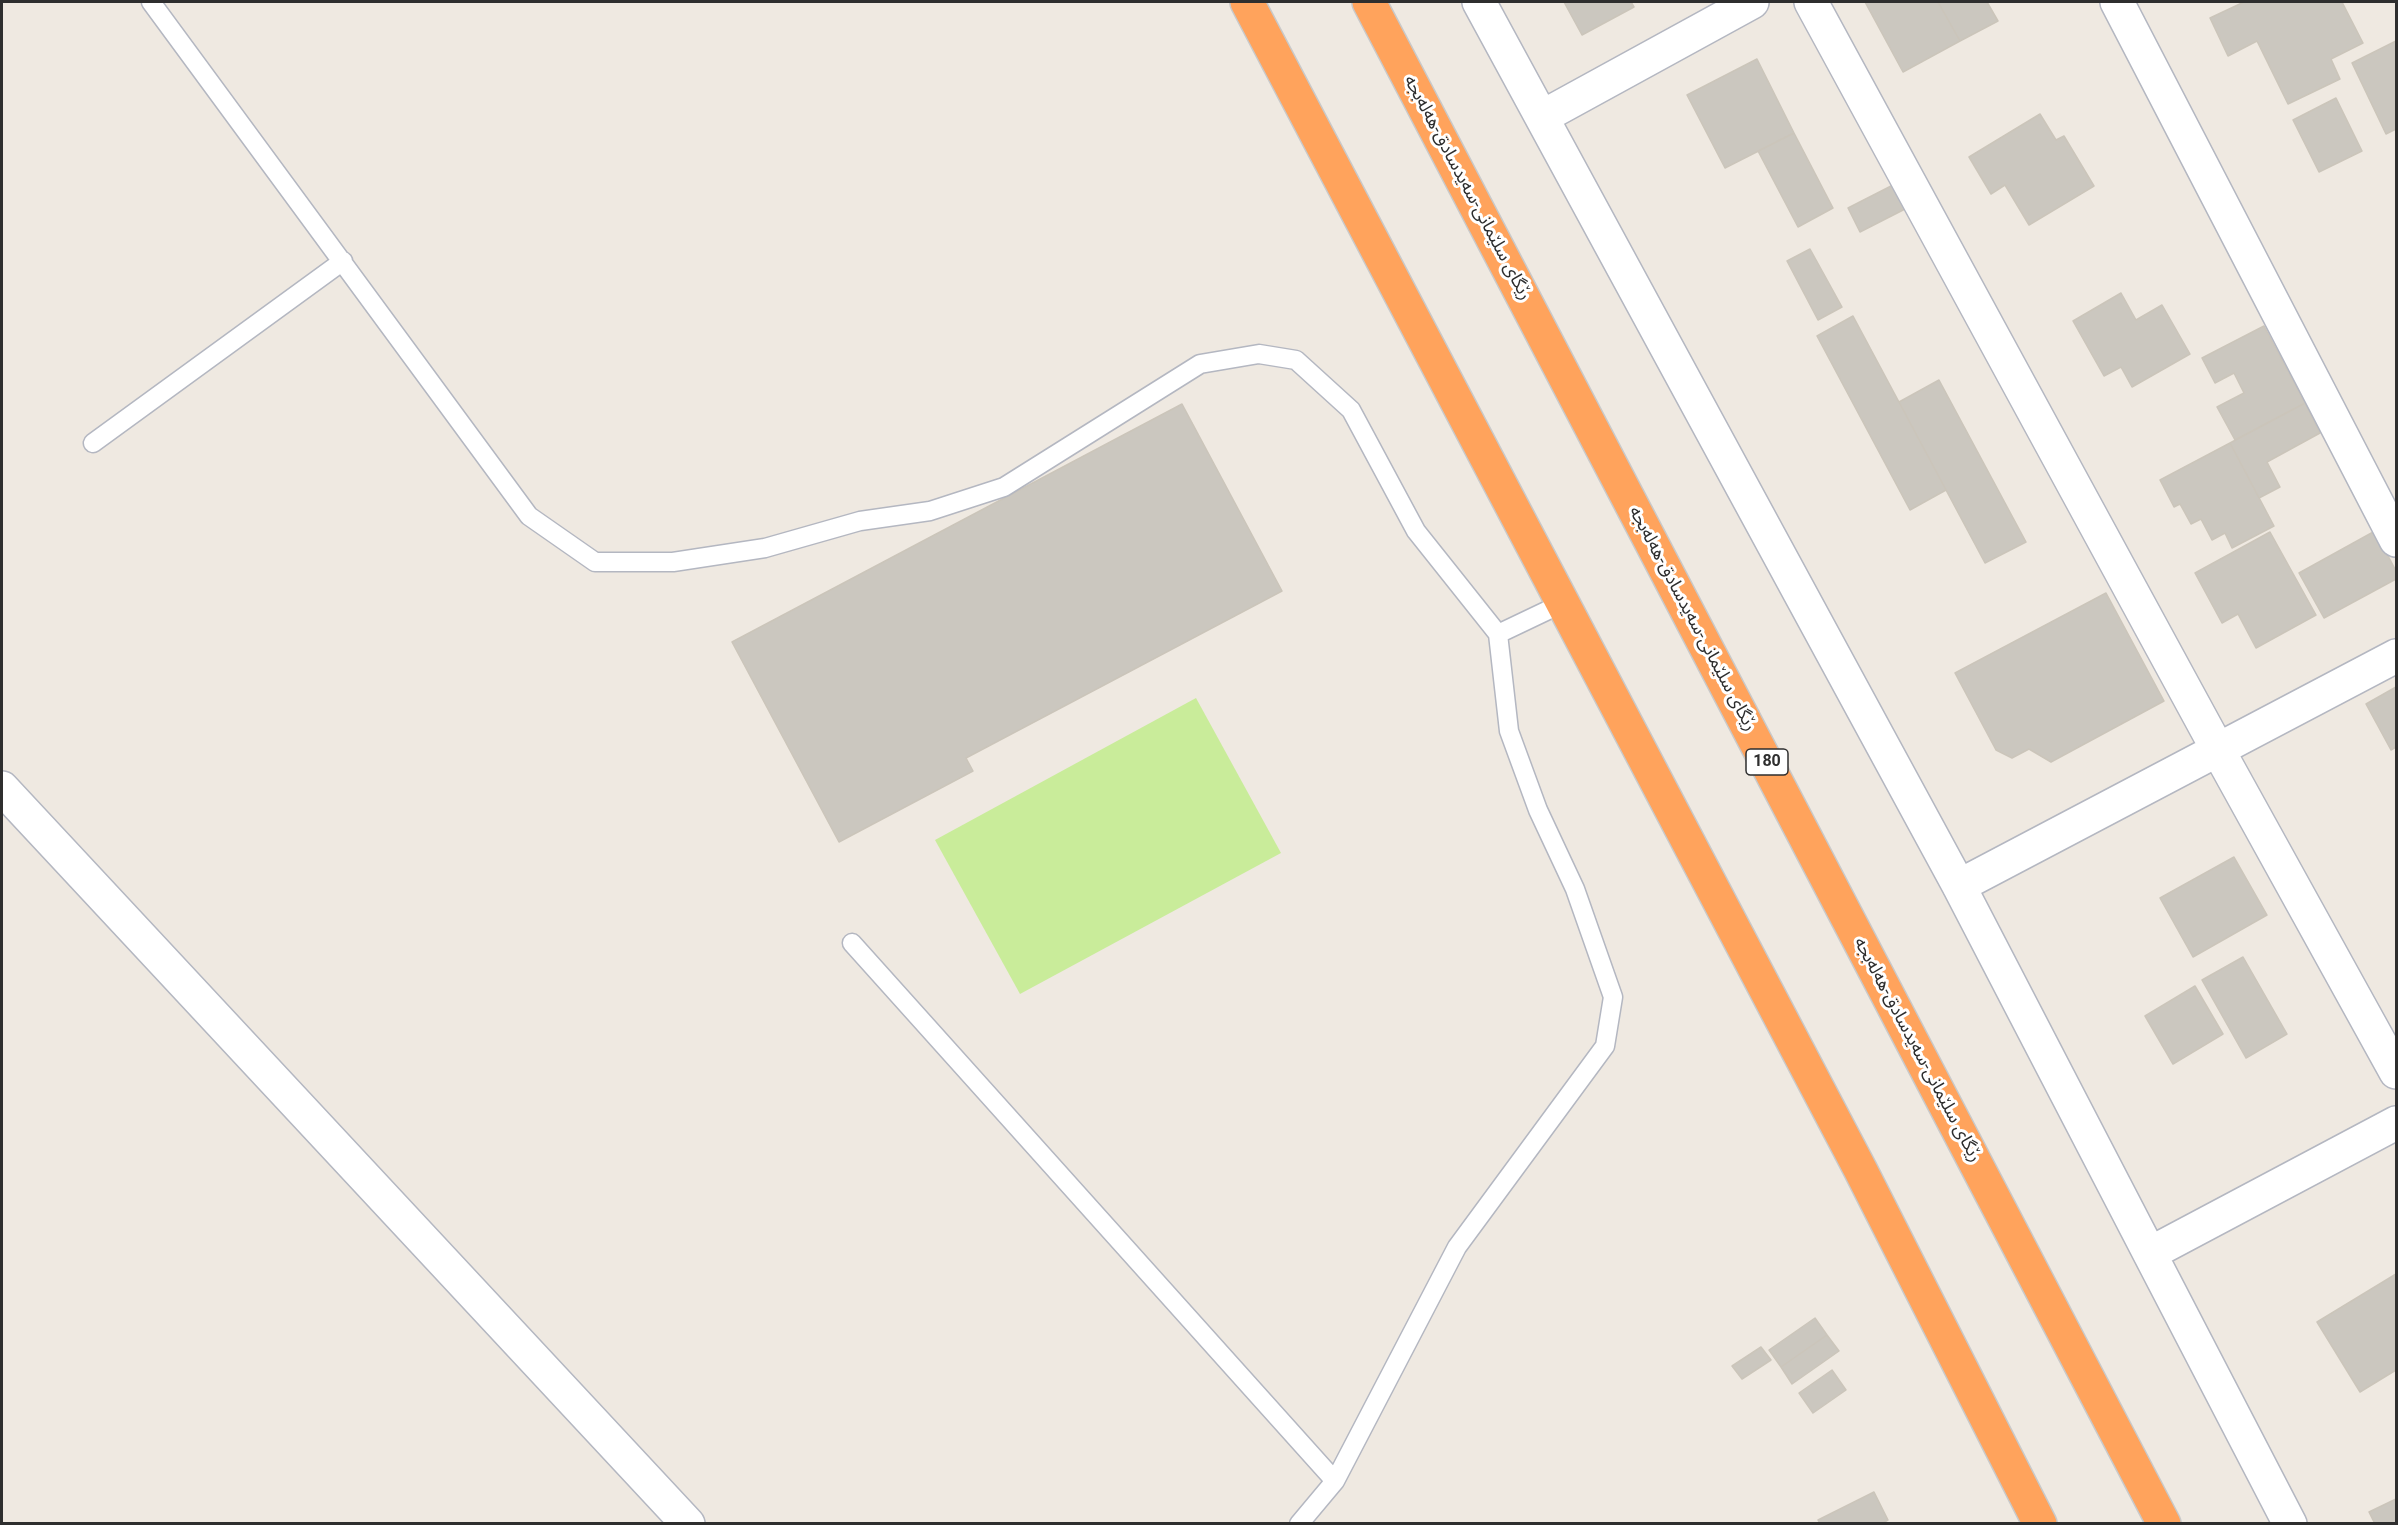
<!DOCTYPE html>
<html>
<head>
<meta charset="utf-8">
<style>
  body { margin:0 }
  #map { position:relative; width:2398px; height:1525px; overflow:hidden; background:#efe9e1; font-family:Roboto,sans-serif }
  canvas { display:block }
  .frame { position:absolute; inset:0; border:3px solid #2e2e2e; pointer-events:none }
</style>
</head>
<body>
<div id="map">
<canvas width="2398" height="1525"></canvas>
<div class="frame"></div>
</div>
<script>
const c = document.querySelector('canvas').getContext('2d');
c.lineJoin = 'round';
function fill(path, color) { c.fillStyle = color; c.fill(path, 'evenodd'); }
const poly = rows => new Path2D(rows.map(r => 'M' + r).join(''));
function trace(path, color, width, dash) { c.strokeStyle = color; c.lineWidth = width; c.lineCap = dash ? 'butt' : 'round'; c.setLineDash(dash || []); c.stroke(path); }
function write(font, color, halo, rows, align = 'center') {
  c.font = font + ' Roboto,"Noto Sans Arabic",sans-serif'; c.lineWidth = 6; c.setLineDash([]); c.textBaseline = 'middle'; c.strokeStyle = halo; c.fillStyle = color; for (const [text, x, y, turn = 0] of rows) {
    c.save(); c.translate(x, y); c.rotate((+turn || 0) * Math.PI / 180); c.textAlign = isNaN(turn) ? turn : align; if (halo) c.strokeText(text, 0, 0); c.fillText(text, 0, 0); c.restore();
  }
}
fill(poly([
  [1196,698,1281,853,1020,994,935,840]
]), '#c9ec9a');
const building = poly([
  [1564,2,1631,2,1634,7,1582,35,1564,2],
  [1865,2,1938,2,1960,41,1903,72,1865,2],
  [1938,2,1987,2,1998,21,1960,41,1938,2],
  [2244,2,2342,2,2363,43,2331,59,2340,79,2288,104,2257,41,2228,56,2210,18,2244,2],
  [2396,41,2396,129,2386,134,2352,63,2396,41],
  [1757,59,1794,133,1725,168,1687,95,1757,59],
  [2336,98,2362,151,2319,172,2293,120,2336,98],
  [2040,114,2056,140,2064,136,2094,186,2029,225,2005,185,1991,194,1969,157,2040,114],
  [1794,133,1833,208,1798,227,1758,151,1794,133],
  [1895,184,1907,208,1860,232,1848,208,1895,184],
  [1810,249,1842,307,1818,320,1787,261,1810,249],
  [2121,293,2136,320,2162,305,2190,354,2132,387,2121,367,2104,376,2073,321,2121,293],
  [1853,316,1946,490,1910,510,1817,336,1853,316],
  [2264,326,2305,403,2235,440,2217,407,2244,393,2234,373,2215,383,2202,358,2264,326],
  [1939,380,2026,542,1985,563,1899,402,1939,380],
  [2305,403,2320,433,2267,462,2280,487,2259,498,2230,443,2305,403],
  [1182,404,1282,591,966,758,973,771,839,842,732,642,1182,404],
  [2230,443,2274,526,2232,548,2225,533,2212,540,2201,519,2191,524,2180,504,2174,507,2160,480,2230,443],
  [2375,531,2396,571,2396,579,2324,618,2299,573,2375,531],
  [2270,532,2316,615,2256,648,2238,614,2222,623,2195,573,2270,532],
  [2106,593,2164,701,2051,762,2029,749,2012,758,1996,750,1955,673,2106,593],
  [2396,687,2396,747,2391,750,2366,704,2396,687],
  [2234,857,2267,915,2193,957,2160,898,2234,857],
  [2243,957,2287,1034,2246,1058,2202,980,2243,957],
  [2195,986,2223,1034,2173,1064,2145,1016,2195,986],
  [2396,1274,2396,1370,2360,1392,2317,1322,2396,1274],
  [1815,1318,1827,1335,1781,1367,1769,1350,1815,1318],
  [1827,1335,1839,1351,1792,1384,1781,1367,1827,1335],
  [1761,1347,1771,1360,1742,1379,1732,1366,1761,1347],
  [1832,1370,1846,1390,1813,1413,1799,1393,1832,1370],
  [1874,1492,1888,1520,1881,1524,1820,1524,1818,1520,1874,1492],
  [2396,1499,2396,1524,2375,1524,2369,1512,2396,1499]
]);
fill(building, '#cbc7bf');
trace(building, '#cbc5ba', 1.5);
const lane = poly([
  [151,2,529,516,595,562,673,562,765,548,860,521,930,511,1004,487,1200,364,1259,354,1296,360,1351,410,1416,531,1498,634,1563,603],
  [93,443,343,261],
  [852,943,1335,1481],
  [1299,1524,1335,1481,1457,1247,1605,1046,1613,997,1575,889,1538,810,1509,731,1498,634]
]);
const street = poly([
  [1479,2,1959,886,2290,1524],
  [1811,2,2218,750,2396,1072],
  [2117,2,2396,540],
  [1542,117,1752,2],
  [2,788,688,1524],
  [1959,886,2396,656],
  [2151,1253,2396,1123]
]);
const highway = poly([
  [1247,2,1860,1169,2040,1524],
  [1369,2,2164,1524]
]);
trace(lane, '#b4b7c1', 21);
trace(street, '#b4b7c1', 36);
trace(highway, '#c9c9c9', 36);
trace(lane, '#fff', 18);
trace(street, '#fff', 33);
trace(highway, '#ffa35c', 33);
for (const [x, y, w] of [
  [1767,762,42]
]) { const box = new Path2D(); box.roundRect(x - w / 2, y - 13, w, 26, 4.5); c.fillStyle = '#fff'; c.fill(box); trace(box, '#2e2e2e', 1.5); }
write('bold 16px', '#2e2e2e', null, [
  ["180",1767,762]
]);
write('18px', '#2e2e2e', '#fff', [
  ["رێگای سلێمانی-سەیدسادق-هەلەبجە",1467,188,62],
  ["رێگای سلێمانی-سەیدسادق-هەلەبجە",1692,619,62],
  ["رێگای سلێمانی-سەیدسادق-هەلەبجە",1917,1050,62]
]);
</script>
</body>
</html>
